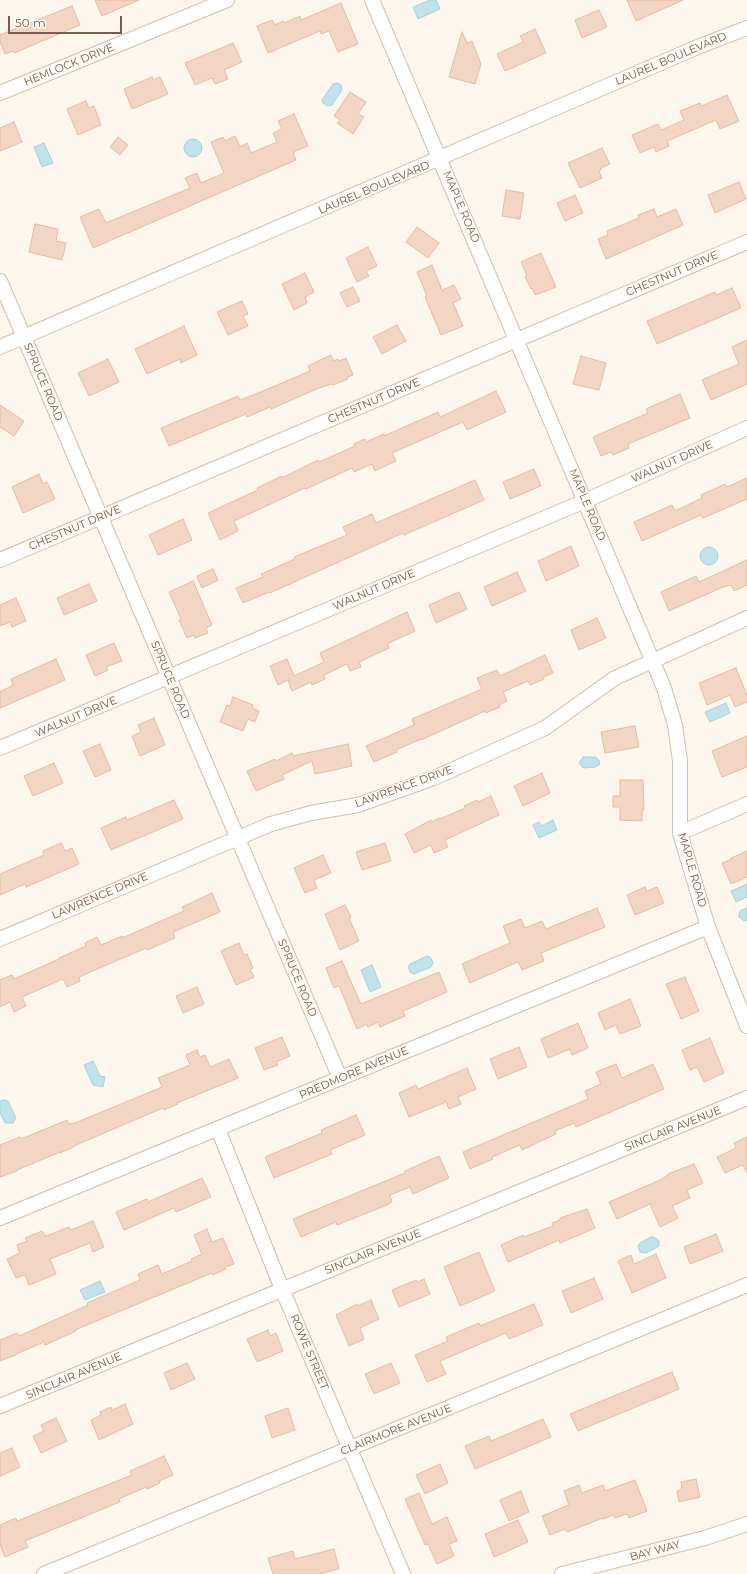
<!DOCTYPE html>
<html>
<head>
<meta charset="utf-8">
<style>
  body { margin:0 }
  #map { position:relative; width:747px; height:1574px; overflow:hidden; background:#fdf6ec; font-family:Montserrat,sans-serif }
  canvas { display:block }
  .scale { position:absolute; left:8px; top:16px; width:114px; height:18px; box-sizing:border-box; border:2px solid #7a5c4d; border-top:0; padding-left:5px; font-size:12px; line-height:14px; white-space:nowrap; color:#7a5c4d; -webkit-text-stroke:3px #fffaf3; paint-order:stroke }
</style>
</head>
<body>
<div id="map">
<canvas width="747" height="1574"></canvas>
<div class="scale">50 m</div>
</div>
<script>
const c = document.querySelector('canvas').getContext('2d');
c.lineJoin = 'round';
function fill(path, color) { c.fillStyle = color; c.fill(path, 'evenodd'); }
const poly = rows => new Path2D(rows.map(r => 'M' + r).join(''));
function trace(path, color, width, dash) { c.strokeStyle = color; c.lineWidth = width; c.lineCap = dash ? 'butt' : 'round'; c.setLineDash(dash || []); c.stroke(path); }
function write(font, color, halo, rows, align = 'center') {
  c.font = font + ' Montserrat,sans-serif'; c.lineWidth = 3; c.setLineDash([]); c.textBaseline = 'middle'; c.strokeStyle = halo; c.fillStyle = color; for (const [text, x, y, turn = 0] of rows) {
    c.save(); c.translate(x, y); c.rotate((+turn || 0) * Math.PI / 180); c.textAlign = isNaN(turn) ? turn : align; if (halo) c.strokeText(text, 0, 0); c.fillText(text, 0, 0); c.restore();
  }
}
const water = poly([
  [430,0,436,0,440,9,418,19,413,7,430,0],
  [337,83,341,85,342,90,332,105,327,106,323,103,322,100,333,84,337,83],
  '184 148a9 9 0 1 1 18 0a9 9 0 1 1-18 0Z',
  [44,143,53,163,42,167,34,147,44,143],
  '700 556a9 9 0 1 1 18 0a9 9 0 1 1-18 0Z',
  [726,703,730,713,710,722,705,712,726,703],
  [583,757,596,757,599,760,600,764,596,767,583,768,579,763,583,757],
  [553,820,557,830,539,838,533,825,539,822,541,826,553,820],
  [747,884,747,897,736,902,731,891,747,884],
  [747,908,747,920,744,921,739,917,739,914,740,911,747,908],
  [427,956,431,958,433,963,431,967,414,974,410,972,408,967,410,964,427,956],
  [372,965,381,987,370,992,361,970,372,965],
  [93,1061,100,1076,105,1077,103,1087,93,1085,84,1065,93,1061],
  [4,1100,8,1101,16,1118,13,1123,5,1123,0,1113,0,1101,4,1100],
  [651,1237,654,1237,659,1241,659,1246,646,1253,640,1252,638,1246,640,1243,651,1237],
  [100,1281,105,1292,85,1300,80,1290,100,1281]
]);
fill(water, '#bfe3e8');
trace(water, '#a5d3da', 1);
const building = poly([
  [95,0,139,0,102,16,95,0],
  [627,0,683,0,636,21,627,0],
  [341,3,358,44,338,52,329,31,321,34,320,31,268,53,257,26,272,20,275,25,283,21,284,23,300,16,301,20,341,3],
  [72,6,80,25,14,53,13,51,5,54,0,42,0,35,72,6],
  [599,10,607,27,582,38,575,20,599,10],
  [535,29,546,53,505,71,497,54,523,42,520,36,535,29],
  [462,32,467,43,472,41,481,64,475,84,449,77,462,32],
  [233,43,242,62,224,70,228,79,215,84,212,78,195,85,185,63,233,43],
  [152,77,153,80,160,77,168,94,132,109,124,89,152,77],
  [350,92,366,102,358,114,364,117,353,134,337,123,340,120,334,116,350,92],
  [727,95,739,121,720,129,716,120,667,141,669,146,656,152,654,147,640,153,632,135,658,124,661,130,684,120,680,111,700,103,701,106,727,95],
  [86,101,89,108,94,106,101,125,78,135,67,109,86,101],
  [294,114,308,146,293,152,296,160,93,248,80,217,99,209,106,223,190,188,185,178,197,173,201,183,224,173,211,142,223,137,225,141,235,136,240,147,247,143,251,153,277,142,273,133,282,129,278,121,294,114],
  [14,122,22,142,0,151,0,128,14,122],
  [118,137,128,145,120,155,110,147,118,137],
  [602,148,610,164,601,168,601,170,599,171,602,178,580,188,568,163,602,148],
  [739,182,746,199,715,213,708,195,739,182],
  [506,190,524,193,520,219,502,216,506,190],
  [575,195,583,213,565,221,557,203,575,195],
  [654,209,657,217,676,209,683,225,606,259,598,239,608,235,607,231,639,218,638,215,654,209],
  [35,224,58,229,56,241,66,243,62,260,29,252,35,224],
  [417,227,439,243,428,258,406,242,417,227],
  [368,247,377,266,366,271,369,276,357,282,346,258,368,247],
  [541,253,556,287,535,295,532,288,531,289,525,277,527,276,521,262,541,253],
  [432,265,442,290,454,285,461,299,453,303,463,326,441,335,425,297,427,296,417,272,432,265],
  [305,273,314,292,305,297,307,303,294,310,282,284,305,273],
  [353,287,360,301,347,307,340,293,353,287],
  [732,288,741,308,657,344,647,321,715,292,716,295,732,288],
  [242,301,248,314,243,316,248,326,228,335,217,312,242,301],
  [397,325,406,341,382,354,373,337,397,325],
  [184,326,197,355,181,363,180,359,147,374,135,349,184,326],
  [747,340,747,384,711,400,702,380,739,364,732,347,747,340],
  [331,355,334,361,338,359,339,361,346,358,353,375,347,377,348,379,333,385,332,384,319,388,271,409,270,407,247,417,246,414,169,446,161,428,238,396,240,400,263,391,310,371,308,366,331,355],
  [581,356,606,363,599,390,573,384,581,356],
  [108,359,119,382,89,396,78,373,108,359],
  [496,391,506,412,467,430,463,422,392,453,396,461,375,471,372,464,354,472,352,468,306,489,305,488,234,521,238,531,220,540,208,513,249,494,258,490,257,488,282,476,282,478,318,460,319,462,355,446,354,444,365,439,366,442,384,434,384,436,438,412,440,417,496,391],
  [680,394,690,418,628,444,629,448,613,455,611,452,601,456,593,437,648,413,646,409,680,394],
  [0,405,24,421,14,436,0,427,0,405],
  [534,469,541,486,510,499,503,482,534,469],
  [39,474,43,484,47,482,55,499,23,513,12,487,39,474],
  [747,478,747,499,703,518,701,515,642,541,634,522,672,505,675,511,702,498,701,495,725,484,727,487,747,478],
  [475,480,484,500,404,535,403,533,270,593,269,592,243,603,236,588,263,577,261,574,295,559,294,557,347,535,343,527,372,514,376,523,475,480],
  [183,519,192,540,158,555,149,535,183,519],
  [571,546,579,566,546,581,538,561,571,546],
  [747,560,747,585,734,591,731,585,723,587,669,611,661,592,696,576,699,582,747,560],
  [213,569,218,580,202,588,197,576,213,569],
  [517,572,526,591,492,606,484,587,517,572],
  [193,581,212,625,206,628,208,633,195,638,194,635,187,638,179,620,181,619,169,592,193,581],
  [89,584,97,601,64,615,57,598,89,584],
  [459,592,467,609,436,623,429,605,459,592],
  [16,598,26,621,12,627,10,622,0,626,0,605,16,598],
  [407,612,415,631,387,644,389,648,359,662,361,667,350,671,347,664,324,675,325,679,312,685,311,682,292,691,288,680,278,685,270,666,287,659,294,676,324,662,320,653,407,612],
  [597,618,606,638,579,650,571,630,597,618],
  [114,643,122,661,106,667,108,670,95,676,86,655,114,643],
  [545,655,553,673,543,677,544,679,530,685,528,681,503,692,507,701,499,705,500,707,486,713,485,711,421,740,421,739,396,750,397,752,374,762,366,746,414,725,412,719,482,689,477,678,497,670,500,676,545,655],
  [56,659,65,680,0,708,0,692,13,685,11,679,56,659],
  [736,668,747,695,747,702,735,707,730,695,707,705,699,683,736,668],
  [233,697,253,705,252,708,259,711,255,722,248,719,243,731,220,722,227,705,230,706,233,697],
  [154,718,165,745,140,756,132,736,141,732,138,725,154,718],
  [635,726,639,747,605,753,601,732,635,726],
  [747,736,747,767,722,777,712,751,747,736],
  [100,744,111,770,95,777,83,751,100,744],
  [348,744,352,766,315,774,312,761,282,775,284,779,256,791,247,771,275,759,276,761,292,753,293,756,348,744],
  [54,763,63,783,33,796,24,776,54,763],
  [542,773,550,793,523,806,514,786,542,773],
  [620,780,643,780,644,810,642,810,642,821,620,820,620,807,613,807,613,796,620,796,620,780],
  [491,796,499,815,445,840,448,847,434,853,431,845,414,853,405,834,431,820,432,822,439,818,440,819,465,808,464,806,477,800,478,802,491,796],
  [174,800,183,819,111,850,101,828,126,817,127,820,174,800],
  [61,843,65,851,72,848,79,864,26,887,25,884,0,895,0,874,44,855,43,851,61,843],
  [385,843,391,861,362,870,356,852,385,843],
  [747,851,747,877,731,884,722,863,732,859,731,858,747,851],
  [323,855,331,873,314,880,317,888,305,893,294,868,323,855],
  [645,887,647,891,657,887,664,903,635,915,627,895,645,887],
  [212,893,220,912,173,932,175,938,147,950,146,948,79,977,80,981,67,987,63,979,22,997,26,1006,14,1012,10,1002,0,1007,0,980,12,975,14,979,59,959,59,958,86,946,85,943,97,937,101,945,122,936,122,938,184,911,182,907,212,893],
  [345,905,351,917,349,918,359,941,340,950,325,914,345,905],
  [597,908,605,927,541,953,544,961,522,970,518,962,470,983,462,964,510,943,503,926,521,919,525,928,542,921,546,929,597,908],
  [239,943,244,955,247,954,253,968,250,969,254,977,236,985,221,951,239,943],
  [342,961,361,1004,439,972,447,992,403,1011,405,1016,380,1027,378,1022,368,1027,367,1024,357,1029,339,986,334,988,326,968,342,961],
  [685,977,699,1011,681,1019,666,984,685,977],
  [197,987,204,1004,183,1013,176,996,197,987],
  [630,999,641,1026,620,1034,616,1025,605,1030,598,1013,630,999],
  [578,1023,588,1048,572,1055,570,1049,548,1058,541,1039,578,1023],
  [282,1037,290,1056,276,1062,278,1065,264,1070,255,1048,282,1037],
  [710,1038,724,1073,704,1082,697,1067,690,1070,682,1050,710,1038],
  [519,1047,527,1067,498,1079,490,1059,519,1047],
  [197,1050,200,1057,205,1055,210,1067,229,1059,238,1078,177,1103,178,1104,164,1110,163,1108,83,1142,74,1146,74,1147,60,1153,60,1152,17,1170,17,1171,0,1177,0,1145,20,1137,21,1139,67,1120,69,1124,75,1123,162,1087,158,1078,190,1065,186,1055,197,1050],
  [616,1064,622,1078,653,1064,664,1089,576,1127,574,1123,555,1131,556,1134,522,1150,520,1145,492,1157,493,1159,470,1169,463,1152,588,1099,585,1091,601,1084,596,1072,616,1064],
  [467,1068,476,1089,458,1097,461,1104,449,1109,446,1102,409,1117,399,1093,416,1085,418,1089,467,1068],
  [356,1115,365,1135,330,1150,332,1154,274,1178,265,1157,322,1133,321,1130,356,1115],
  [747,1137,747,1173,743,1165,725,1173,717,1157,736,1148,734,1143,747,1137],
  [439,1156,449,1178,413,1194,410,1187,390,1195,392,1202,387,1205,337,1225,336,1222,301,1237,293,1219,405,1173,405,1171,439,1156],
  [694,1164,703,1183,687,1190,690,1198,672,1206,678,1218,660,1227,650,1204,617,1219,609,1202,660,1180,668,1175,668,1174,694,1164],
  [202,1178,211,1197,176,1212,174,1208,124,1230,116,1212,147,1199,148,1202,202,1178],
  [587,1209,595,1228,560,1243,559,1240,508,1262,501,1245,523,1235,524,1237,553,1226,552,1223,560,1220,560,1218,587,1209],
  [93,1221,104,1247,93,1252,90,1243,50,1259,56,1274,29,1285,25,1275,16,1278,7,1259,20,1253,17,1245,27,1241,25,1238,42,1231,46,1236,69,1227,71,1230,93,1221],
  [207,1229,212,1242,223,1238,234,1264,225,1267,226,1269,213,1275,212,1273,75,1330,76,1331,45,1345,44,1342,16,1354,16,1355,0,1361,0,1340,17,1333,19,1336,88,1305,87,1303,140,1280,138,1274,158,1265,162,1274,192,1261,191,1259,202,1254,194,1235,207,1229],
  [716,1234,723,1251,690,1264,684,1247,716,1234],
  [479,1252,495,1291,460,1306,444,1267,479,1252],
  [656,1254,666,1278,632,1293,618,1261,631,1255,634,1264,656,1254],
  [594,1278,603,1299,571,1313,562,1291,594,1278],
  [424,1279,430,1294,399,1307,392,1290,416,1280,417,1282,424,1279],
  [371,1300,379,1319,360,1328,364,1339,349,1346,336,1315,357,1304,357,1306,371,1300],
  [534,1304,543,1325,509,1339,506,1333,440,1361,446,1374,427,1382,415,1355,448,1341,446,1337,479,1323,480,1326,534,1304],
  [268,1330,270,1336,276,1333,283,1351,257,1362,247,1339,268,1330],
  [187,1363,195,1379,171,1390,164,1373,187,1363],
  [391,1363,400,1383,374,1394,365,1374,391,1363],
  [672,1372,679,1389,578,1431,570,1414,672,1372],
  [125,1404,133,1424,99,1440,91,1420,101,1415,100,1412,111,1407,112,1410,125,1404],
  [288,1408,295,1430,272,1438,265,1416,288,1408],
  [56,1418,67,1441,41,1453,33,1436,44,1431,41,1425,56,1418],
  [543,1419,551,1437,475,1469,465,1446,489,1436,491,1441,543,1419],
  [12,1448,20,1467,0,1476,0,1453,12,1448],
  [164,1456,173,1475,159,1481,160,1483,147,1489,146,1487,119,1499,120,1502,25,1541,28,1547,5,1557,0,1544,0,1525,16,1518,17,1521,132,1475,130,1471,164,1456],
  [440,1464,448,1483,425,1494,416,1475,440,1464],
  [696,1479,700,1497,679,1502,677,1491,682,1489,681,1482,696,1479],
  [635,1480,647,1511,629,1518,627,1514,615,1518,614,1515,603,1519,603,1518,567,1532,565,1529,550,1535,542,1516,569,1505,564,1491,579,1485,582,1493,603,1485,605,1491,635,1480],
  [521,1491,529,1512,509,1521,500,1500,521,1491],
  [419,1493,432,1524,447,1517,457,1541,449,1544,454,1556,437,1564,428,1544,425,1545,405,1499,419,1493],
  [518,1520,528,1542,494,1557,485,1534,518,1520],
  [334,1549,339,1569,319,1574,273,1574,268,1558,293,1551,295,1559,334,1549]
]);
fill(building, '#f3d5c3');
trace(building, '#e6bba3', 1);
const street = poly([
  [372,0,664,688,675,725,680,761,680,833,708,927,747,1026],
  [0,93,227,0],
  [0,281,340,1078],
  [0,347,700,46,747,28],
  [0,560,747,242],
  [0,748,585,501,747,428],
  [680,833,747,804],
  [0,939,271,824,311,813,358,805,434,778,545,728,615,678,747,618],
  [218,1129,282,1289,403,1574],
  [0,1218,708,927],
  [0,1406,747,1098],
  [44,1574,747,1285],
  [562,1574,705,1538,747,1524]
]);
trace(street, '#d1beb0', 16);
trace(street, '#fff', 14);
write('11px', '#7a5c4d', '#fffaf3', [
  ["LAUREL BOULEVARD",671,59,-23],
  ["HEMLOCK DRIVE",69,65,-22],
  ["LAUREL BOULEVARD",374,188,-23],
  ["MAPLE ROAD",461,207,67],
  ["CHESTNUT DRIVE",672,274,-23],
  ["SPRUCE ROAD",43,382,67],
  ["CHESTNUT DRIVE",374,401,-23],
  ["WALNUT DRIVE",672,462,-24],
  ["MAPLE ROAD",587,505,67],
  ["CHESTNUT DRIVE",75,528,-23],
  ["WALNUT DRIVE",374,590,-23],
  ["SPRUCE ROAD",170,680,67],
  ["WALNUT DRIVE",76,717,-23],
  ["LAWRENCE DRIVE",404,787,-20],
  ["MAPLE ROAD",692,870,74],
  ["LAWRENCE DRIVE",100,896,-23],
  ["SPRUCE ROAD",297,978,67],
  ["PREDMORE AVENUE",354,1073,-23],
  ["SINCLAIR AVENUE",673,1129,-22],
  ["SINCLAIR AVENUE",373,1252,-22],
  ["ROWE STREET",309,1352,67],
  ["SINCLAIR AVENUE",74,1376,-23],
  ["CLAIRMORE AVENUE",396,1430,-22],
  ["BAY WAY",655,1551,-15]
]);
</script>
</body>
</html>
